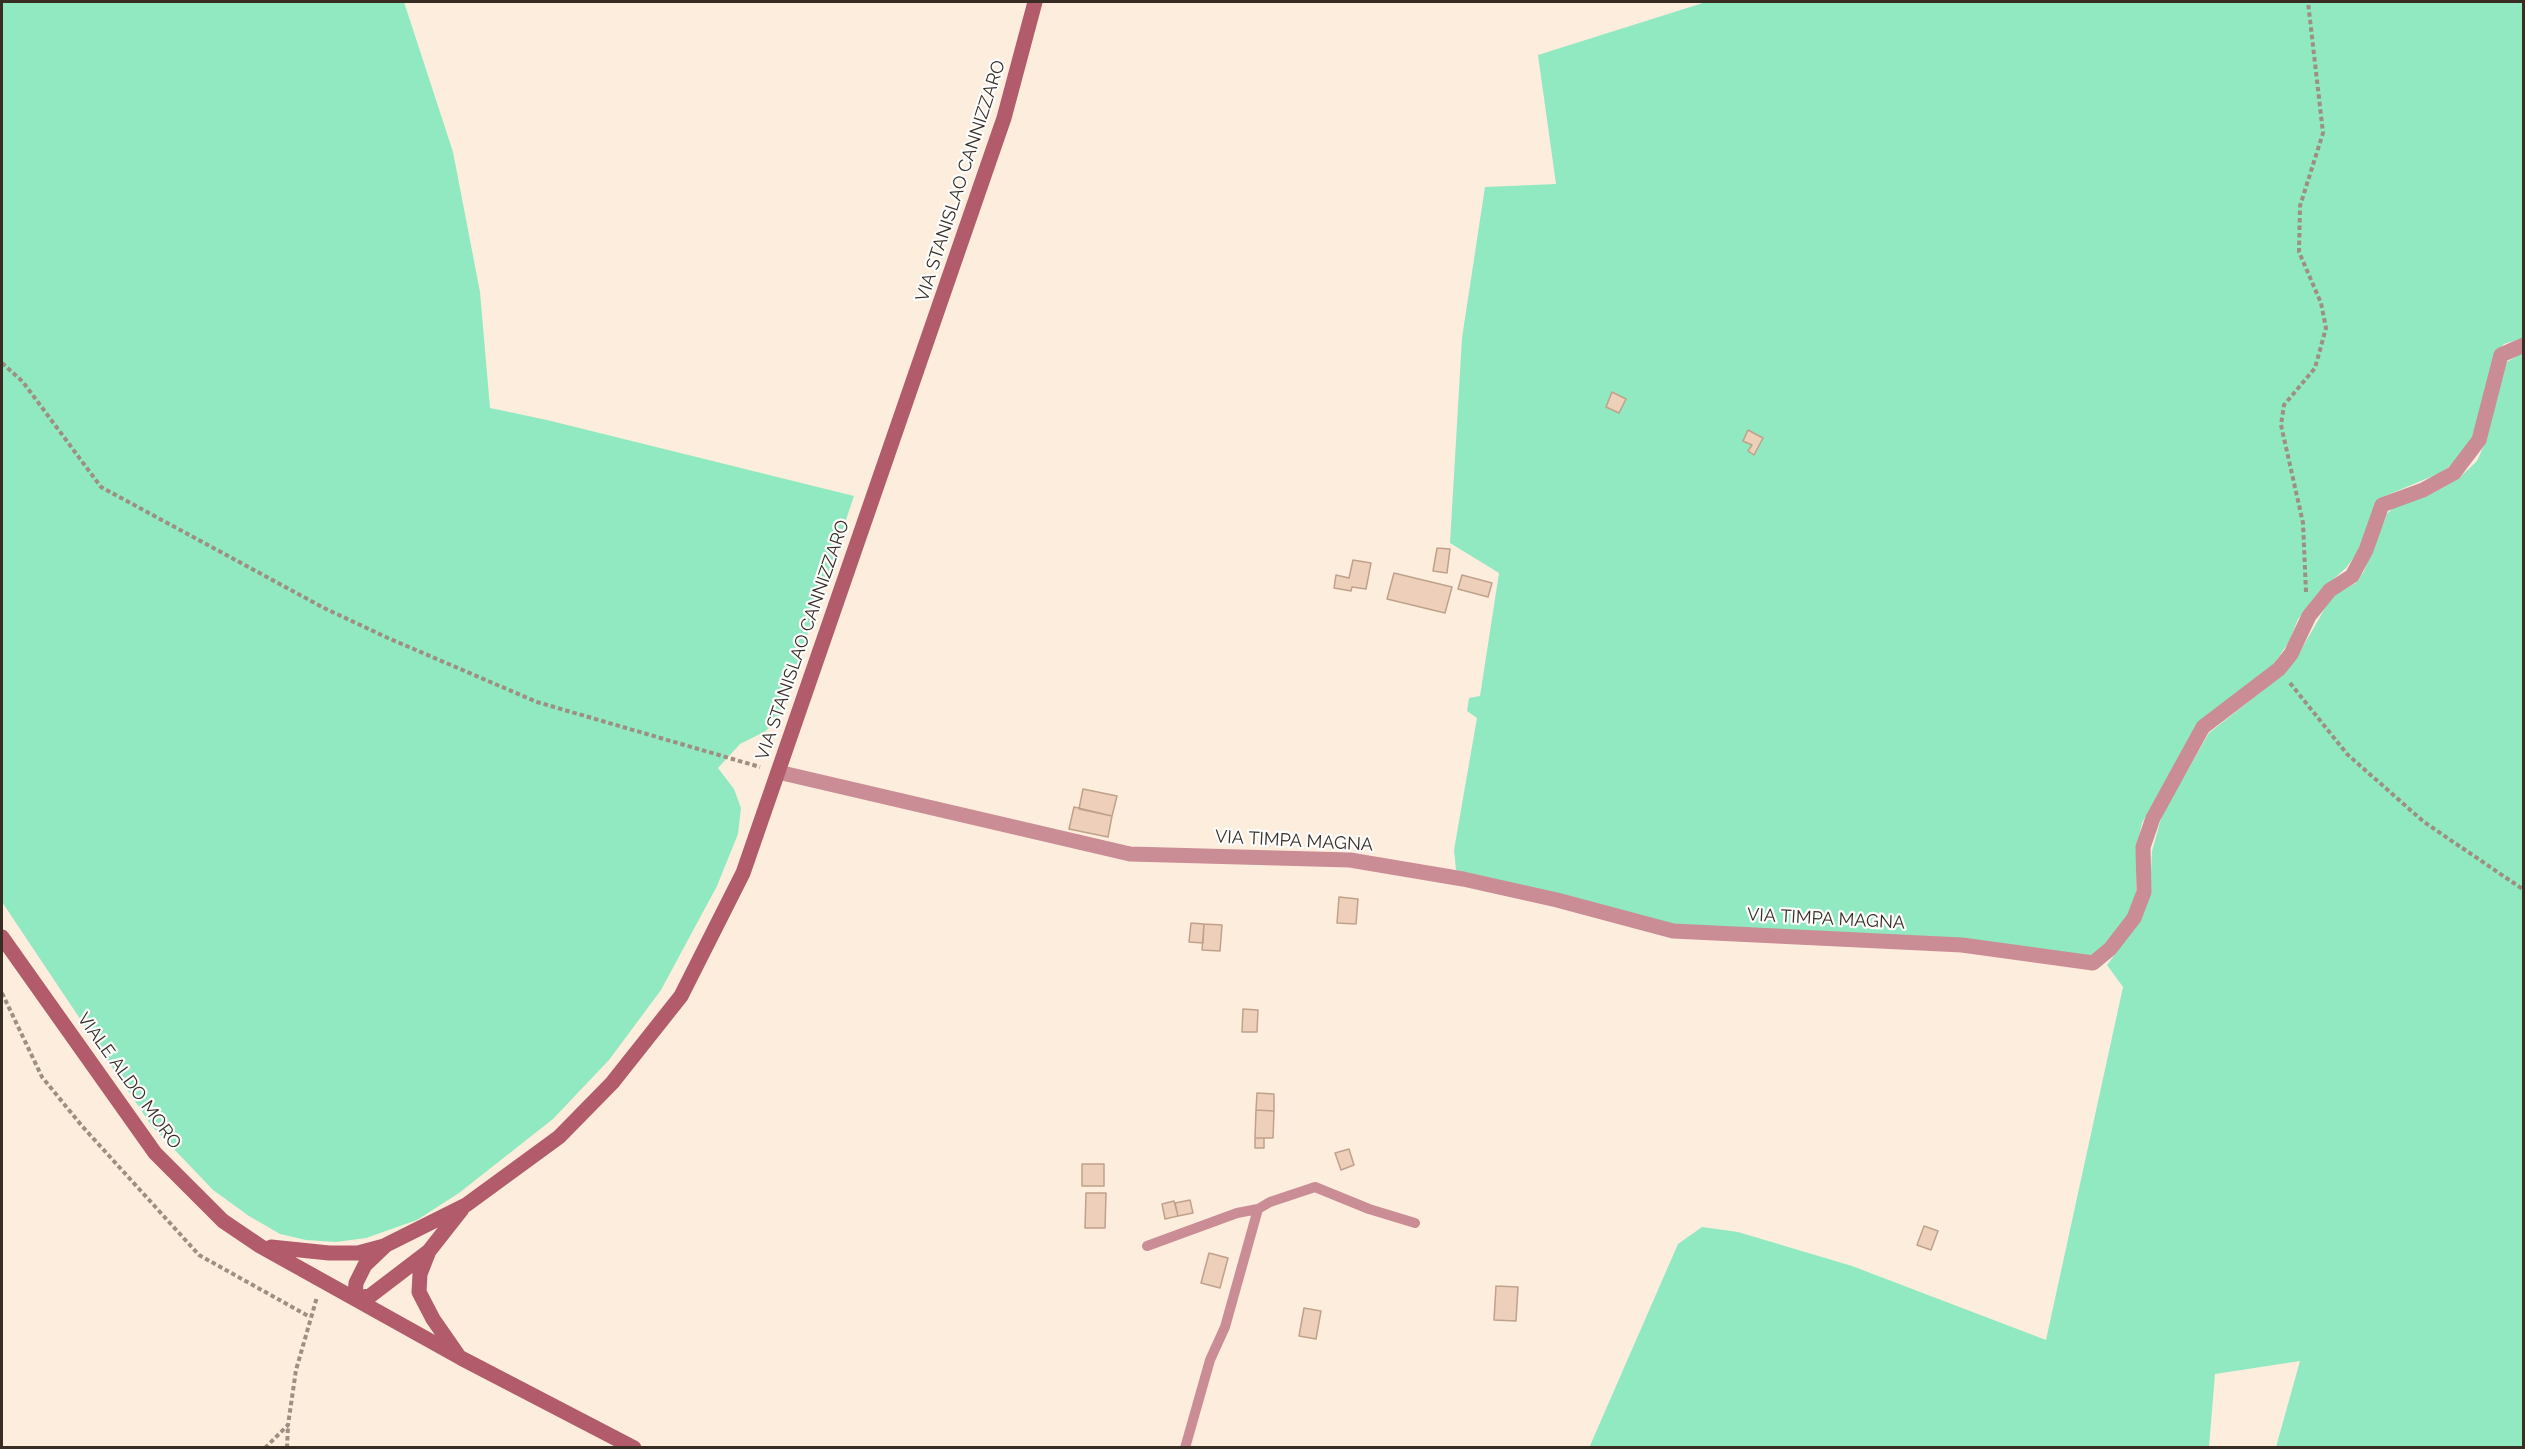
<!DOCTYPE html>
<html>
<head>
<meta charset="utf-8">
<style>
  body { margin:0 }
  #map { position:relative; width:2525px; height:1449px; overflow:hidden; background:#fdeddd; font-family:Raleway,sans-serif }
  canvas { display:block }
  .frame { position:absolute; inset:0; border:3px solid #372d23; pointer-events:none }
</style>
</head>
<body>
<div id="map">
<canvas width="2525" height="1449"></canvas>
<div class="frame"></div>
</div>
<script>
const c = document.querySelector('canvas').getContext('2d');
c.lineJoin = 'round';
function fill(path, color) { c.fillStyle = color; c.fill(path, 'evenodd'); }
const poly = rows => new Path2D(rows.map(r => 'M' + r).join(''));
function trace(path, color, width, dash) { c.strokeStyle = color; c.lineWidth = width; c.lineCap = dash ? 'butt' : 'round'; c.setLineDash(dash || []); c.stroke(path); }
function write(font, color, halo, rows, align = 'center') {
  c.font = font + ' Raleway,sans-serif'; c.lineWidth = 4.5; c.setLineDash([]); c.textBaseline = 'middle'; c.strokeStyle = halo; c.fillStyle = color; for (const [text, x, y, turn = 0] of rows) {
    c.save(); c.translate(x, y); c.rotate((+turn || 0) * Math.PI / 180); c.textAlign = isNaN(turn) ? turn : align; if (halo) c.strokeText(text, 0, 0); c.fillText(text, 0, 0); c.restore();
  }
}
fill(poly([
  [2,2,404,2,453,152,480,292,490,408,547,420,854,496,781,713,766,731,740,744,718,768,734,789,741,808,738,834,717,886,661,990,609,1060,553,1119,459,1193,417,1220,366,1238,336,1242,306,1240,280,1234,249,1216,213,1190,151,1125,2,902],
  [1706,2,2523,2,2523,338,2504,344,2497,351,2474,439,2456,462,2440,473,2378,499,2359,550,2346,568,2321,590,2298,619,2289,642,2273,665,2197,725,2142,823,2136,851,2136,895,2130,915,2105,946,2087,958,1673,925,1456,870,1454,850,1477,718,1467,711,1469,698,1480,696,1499,573,1450,543,1462,338,1485,187,1556,184,1538,55],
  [2523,352,2523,1447,2276,1447,2300,1361,2215,1374,2209,1447,1589,1448,1678,1244,1702,1227,1738,1232,1852,1266,2046,1340,2123,987,2107,965,2139,922,2150,891,2152,851,2162,815,2209,733,2275,681,2297,657,2325,608,2336,594,2356,583,2364,571,2387,514,2395,506,2429,495,2458,479,2477,461,2485,443,2507,362]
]), '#90e9c1');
const building = poly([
  [1612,392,1626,399,1619,413,1606,407,1612,392],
  [1748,430,1763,438,1754,455,1748,451,1752,445,1743,441,1748,430],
  [1437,548,1450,549,1447,573,1433,571,1437,548],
  [1353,560,1371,563,1366,589,1352,587,1351,591,1334,588,1336,575,1349,578,1353,560],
  [1394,573,1452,587,1445,613,1387,599,1394,573],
  [1462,575,1492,583,1488,597,1458,589,1462,575],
  [1083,789,1117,796,1112,816,1079,809,1083,789],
  [1074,807,1112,816,1108,837,1069,829,1074,807],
  [1339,897,1358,899,1356,924,1337,923,1339,897],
  [1191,923,1204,924,1203,943,1189,942,1191,923],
  [1204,924,1222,925,1220,951,1202,950,1204,924],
  [1243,1009,1258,1010,1257,1032,1242,1032,1243,1009],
  [1257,1093,1274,1094,1274,1111,1256,1110,1257,1093],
  [1256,1110,1274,1111,1273,1138,1255,1138,1256,1110],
  [1255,1138,1264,1138,1264,1148,1255,1148,1255,1138],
  [1349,1149,1354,1165,1341,1170,1335,1153,1349,1149],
  [1082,1164,1104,1164,1104,1186,1082,1186,1082,1164],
  [1086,1193,1106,1193,1105,1228,1085,1228,1086,1193],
  [1190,1200,1193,1213,1178,1216,1175,1203,1190,1200],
  [1174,1201,1178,1216,1165,1219,1162,1204,1174,1201],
  [1924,1226,1938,1231,1931,1250,1917,1245,1924,1226],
  [1209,1253,1228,1258,1220,1288,1201,1283,1209,1253],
  [1496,1286,1518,1287,1516,1321,1494,1320,1496,1286],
  [1304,1308,1321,1311,1316,1339,1299,1336,1304,1308]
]);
fill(building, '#eecfb9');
trace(building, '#bfa18c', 1.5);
trace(poly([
  [2,363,23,382,101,487,324,608,388,638,537,702,760,767],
  [2306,592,2303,523,2281,425,2284,405,2315,368,2326,328,2321,303,2299,252,2300,206,2323,133,2308,2],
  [2290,683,2347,754,2424,822,2524,890],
  [2,993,42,1077,82,1126,199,1255,310,1317],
  [265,1448,288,1425,296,1370,317,1297],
  [287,1448,288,1426]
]), '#9d8f82', 4, [4.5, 3]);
trace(poly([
  [1147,1246,1237,1213,1258,1209],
  [1185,1448,1210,1360,1225,1327,1258,1209,1270,1202,1315,1187,1369,1209,1415,1223]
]), '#ca8d95', 10);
trace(poly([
  [778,772,1130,854,1350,860,1463,879,1557,900,1673,931,1962,945,2093,963,2110,949,2134,918,2144,892,2143,847,2153,818,2203,727,2279,669,2291,654,2309,616,2330,590,2352,576,2366,550,2382,505,2423,490,2454,473,2479,440,2501,355,2524,345]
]), '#ca8d95', 15);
trace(poly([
  [2,937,155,1153,223,1221,260,1246,461,1358,634,1448],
  [271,1247,329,1253,358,1253,384,1246],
  [429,1251,420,1274,419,1292,433,1319,458,1355],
  [355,1298,356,1283,365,1265,386,1245,466,1205,559,1137,612,1083,681,996,743,873,1004,118,1035,2],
  [355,1298,370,1296,429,1251,462,1209]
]), '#b25b6a', 15);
write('18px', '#372d23', '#fdfdfd', [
  ["VIA STANISLAO CANNIZZARO",961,181,-72],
  ["VIA STANISLAO CANNIZZARO",803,640,-71],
  ["VIA TIMPA MAGNA",1294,841,3],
  ["VIA TIMPA MAGNA",1826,919,3],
  ["VIALE ALDO MORO",129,1081,54]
]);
</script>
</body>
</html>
